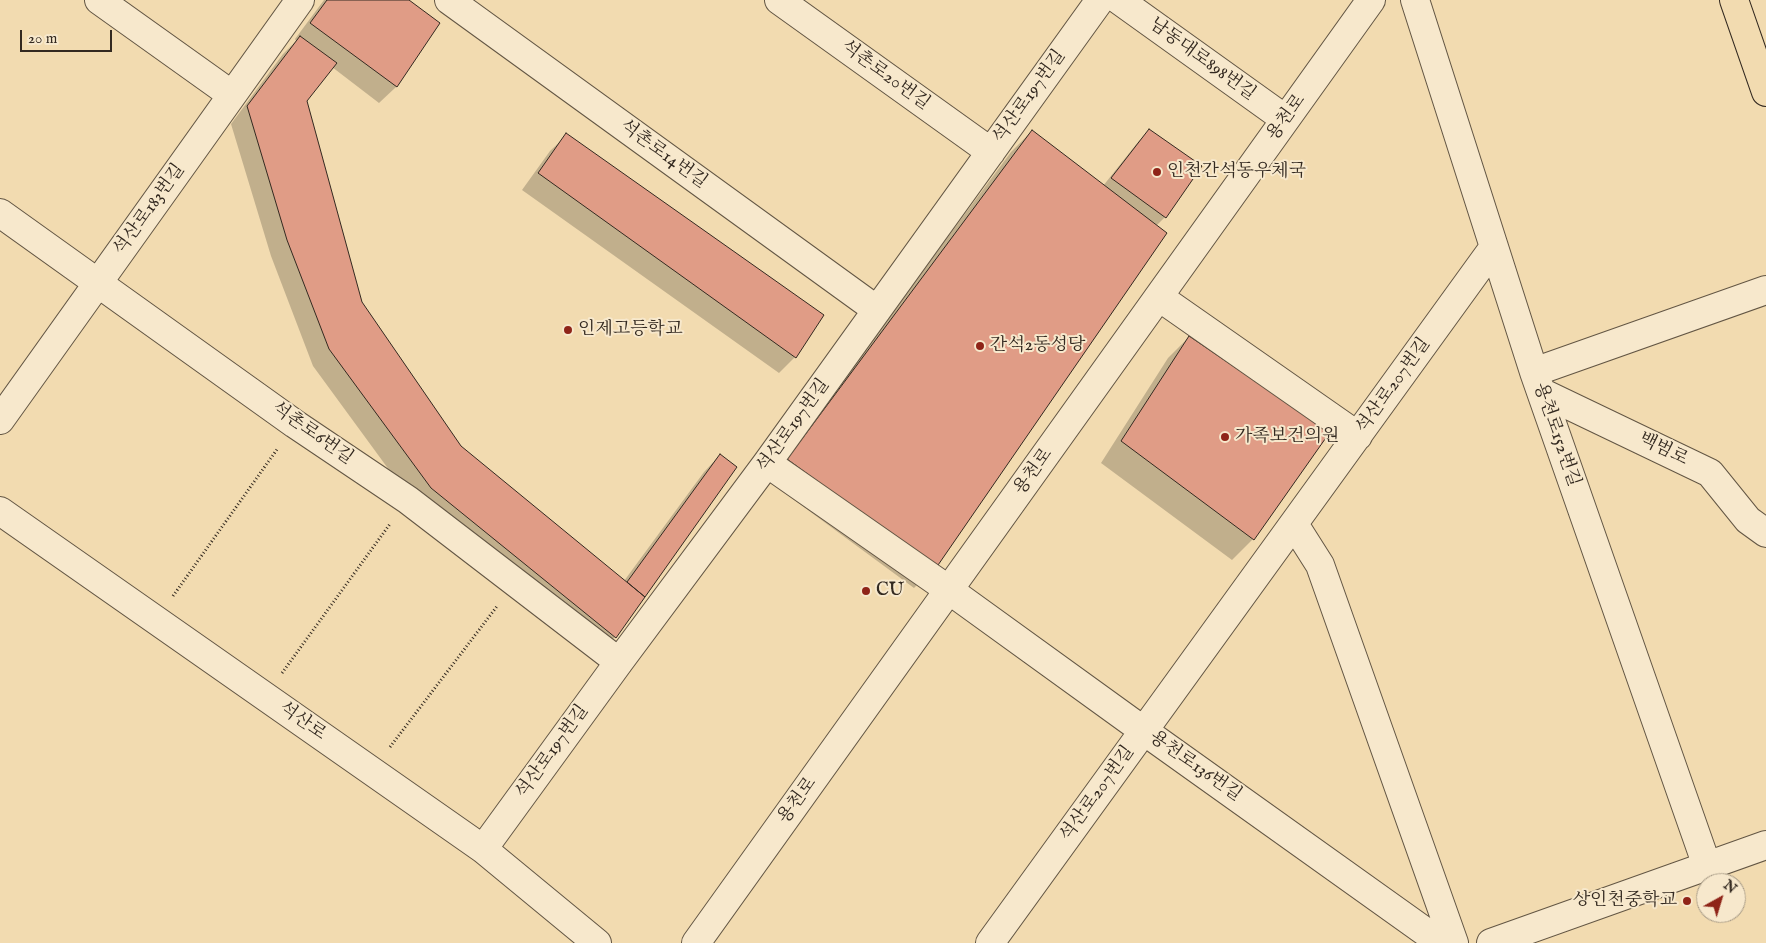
<!DOCTYPE html>
<html>
<head>
<meta charset="utf-8">
<style>
  body { margin:0 }
  #map { position:relative; width:1766px; height:943px; overflow:hidden; background:#f2dbb0; font-family:"IM FELL English",serif }
  canvas { display:block }
  .north { position:absolute; left:1696px; top:873px; width:50px; height:50px; box-sizing:border-box; background:#f7e8cc; border:1px solid #a99c87; border-radius:50%; rotate:39deg; font-size:14px; font-weight:700; line-height:20px; text-align:center; color:#332920 }
  .north::after { content:''; display:block; margin:auto; width:18px; height:22px; background:#8f2418; clip-path:polygon(50% 0,100% 100%,50% 72%,0 100%) }
  .scale { position:absolute; left:20px; top:30px; width:92px; height:22px; box-sizing:border-box; border:2px solid #332920; border-top:0; padding-left:6px; font-size:15px; line-height:18px; white-space:nowrap; color:#332920; -webkit-text-stroke:4px #f7e8cc; paint-order:stroke }
</style>
</head>
<body>
<div id="map">
<canvas width="1766" height="943"></canvas>
<div class="north">N</div>
<div class="scale">20 m</div>
</div>
<script>
const c = document.querySelector('canvas').getContext('2d');
c.lineJoin = 'round';
function fill(path, color) { c.fillStyle = color; c.fill(path, 'evenodd'); }
const poly = rows => new Path2D(rows.map(r => 'M' + r).join(''));
function trace(path, color, width, dash) { c.strokeStyle = color; c.lineWidth = width; c.lineCap = dash ? 'butt' : 'round'; c.setLineDash(dash || []); c.stroke(path); }
function write(font, color, halo, rows, align = 'center') {
  c.font = font + ' "IM FELL English","Noto Serif KR",serif'; c.lineWidth = 4; c.setLineDash([]); c.textBaseline = 'middle'; c.strokeStyle = halo; c.fillStyle = color; for (const [text, x, y, turn = 0] of rows) {
    c.save(); c.translate(x, y); c.rotate((+turn || 0) * Math.PI / 180); c.textAlign = isNaN(turn) ? turn : align; if (halo) c.strokeText(text, 0, 0); c.fillText(text, 0, 0); c.restore();
  }
}
fill(poly([
  [324,0,407,0,438,23,396,87,379,103,332,67,306,101,361,303,460,447,624,581,704,472,720,455,736,467,615,637,599,653,414,504,313,366,271,256,231,124,283,54,296,41,295,39],
  [1149,130,1200,167,1165,217,1156,226,935,567,914,588,767,480,1011,152,1032,131,1103,186,1138,142],
  [567,135,795,357,779,373,522,190,550,151],
  [1189,337,1253,539,1232,560,1101,463,1168,358]
]), '#0003');
const building = poly([
  [327,0,409,0,440,23,397,87,310,23,327,0],
  [300,36,337,63,307,101,362,302,461,446,645,597,616,638,431,488,329,349,287,240,247,106,300,36],
  [1149,129,1202,166,1166,218,1111,178,1149,129],
  [1032,130,1167,233,936,568,787,459,1032,130],
  [566,133,824,315,796,358,538,173,566,133],
  [1189,336,1330,432,1254,540,1121,441,1189,336],
  [720,454,737,467,645,597,627,582,720,454]
]);
fill(building, '#e09c86');
trace(building, '#332920', 1);
const minor = poly([
  [99,0,232,95],
  [449,0,877,310],
  [779,0,991,152],
  [1119,0,1285,119],
  [1415,0,1534,372,1707,866],
  [0,213,295,424,408,500,619,662],
  [1159,297,1358,436],
  [1534,372,1766,290],
  [1541,392,1710,473,1748,520,1766,533],
  [0,420,300,0],
  [767,463,949,590,1144,731,1441,943],
  [0,511,483,849,597,943],
  [1294,524,1320,565,1454,943],
  [483,849,619,662,767,463,1100,0],
  [696,943,1371,0],
  [990,943,1494,247],
  [1491,943,1766,845]
]);
const major = poly([
  [1734,0,1766,92]
]);
trace(minor, '#635644', 30);
trace(major, '#332920', 30);
trace(poly([
  [173,596,278,448],
  [282,673,390,524],
  [390,747,498,605]
]), '#332920', 3, [1, 2.5]);
trace(minor, '#f7e8cc', 28);
trace(major, '#f2dbb0', 28);
for (const [x, y, r, color] of [
  [1157,172,5,"#8f2418"],
  [568,330,5,"#8f2418"],
  [980,346,5,"#8f2418"],
  [1225,437,5,"#8f2418"],
  [866,591,5,"#8f2418"],
  [1687,901,5,"#8f2418"]
]) { const dot = new Path2D(); dot.arc(x, y, r, 0, 2 * Math.PI); c.fillStyle = color; c.fill(dot); trace(dot, '#f7e8cc', 2); }
write('18px', '#332920', '#f7e8cc', [
  ["남동대로898번길",1202,60,36],
  ["석촌로20번길",885,76,36],
  ["석산로197번길",1030,97,-54],
  ["용천로",1287,118,-54],
  ["석촌로14번길",663,155,36],
  ["석산로183번길",150,210,-54],
  ["석산로207번길",1394,386,-54],
  ["석산로197번길",794,426,-54],
  ["석촌로6번길",312,434,35],
  ["용천로152번길",1556,435,71],
  ["백범로",1663,450,26],
  ["용천로",1034,472,-54],
  ["석산로",302,722,35],
  ["석산로197번길",553,752,-54],
  ["용천로136번길",1195,767,35],
  ["석산로207번길",1098,794,-54],
  ["용천로",798,801,-54]
]);
write('18px', '#332920', '#f7e8cc', [
  ["인천간석동우체국",1167,172],
  ["인제고등학교",578,330],
  ["간석2동성당",990,346],
  ["가족보건의원",1235,437],
  ["CU",876,591],
  ["상인천중학교",1677,901,"right"]
], 'left');
</script>
</body>
</html>
